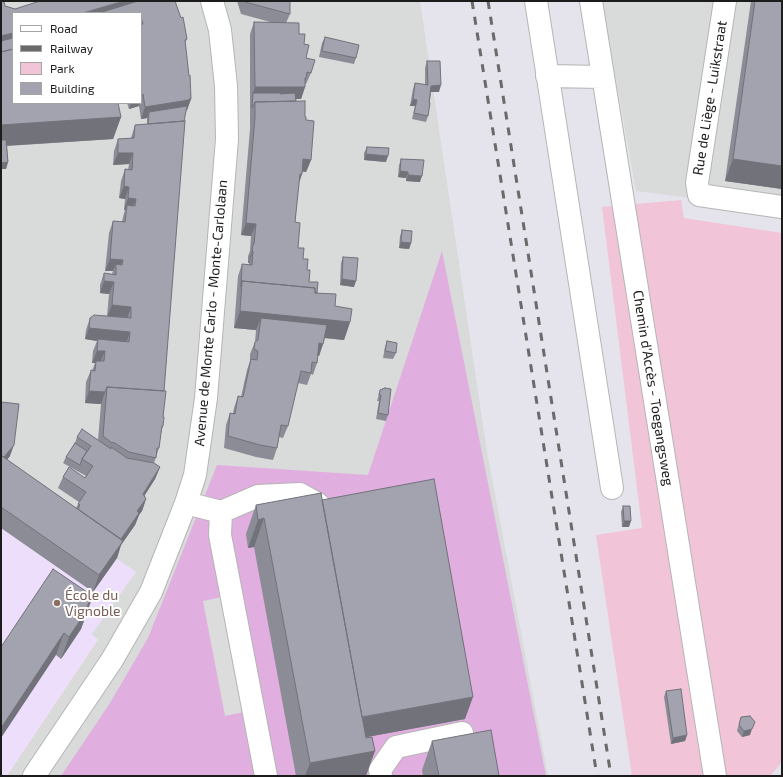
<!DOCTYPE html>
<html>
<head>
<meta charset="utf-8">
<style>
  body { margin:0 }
  #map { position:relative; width:783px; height:777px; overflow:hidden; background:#e5e3ec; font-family:"Exo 2",sans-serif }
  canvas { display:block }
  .frame { position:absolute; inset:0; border:2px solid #1c1c1c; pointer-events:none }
  .legend { position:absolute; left:12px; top:12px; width:130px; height:92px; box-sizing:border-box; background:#fff; border:1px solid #a4a4a4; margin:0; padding:5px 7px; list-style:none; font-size:12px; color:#1c1c1c }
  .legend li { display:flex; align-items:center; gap:8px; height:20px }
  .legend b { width:20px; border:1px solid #a4a4a4 }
</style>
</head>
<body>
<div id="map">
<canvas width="783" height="777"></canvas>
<div class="frame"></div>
<ul class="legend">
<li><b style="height:5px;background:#fff"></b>Road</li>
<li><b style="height:5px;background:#6a6a6a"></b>Railway</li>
<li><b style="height:11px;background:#f2c4d7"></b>Park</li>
<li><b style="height:11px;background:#a2a3ae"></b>Building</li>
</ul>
</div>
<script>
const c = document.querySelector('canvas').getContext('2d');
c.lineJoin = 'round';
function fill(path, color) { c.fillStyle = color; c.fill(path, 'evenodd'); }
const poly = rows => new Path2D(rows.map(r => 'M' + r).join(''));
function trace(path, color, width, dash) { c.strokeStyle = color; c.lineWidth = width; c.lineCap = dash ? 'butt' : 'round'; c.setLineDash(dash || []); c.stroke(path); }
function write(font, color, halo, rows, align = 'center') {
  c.font = font + ' "Exo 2",sans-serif'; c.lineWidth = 4; c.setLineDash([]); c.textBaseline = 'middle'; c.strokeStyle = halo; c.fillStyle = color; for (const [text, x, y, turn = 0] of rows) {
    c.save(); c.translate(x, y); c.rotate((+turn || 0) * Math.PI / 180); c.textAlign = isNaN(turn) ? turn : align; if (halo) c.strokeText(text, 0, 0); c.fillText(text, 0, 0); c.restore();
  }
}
fill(poly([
  [1,1,420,1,487,452,548,776,1,776],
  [13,13,141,13,141,103,13,103],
  [602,1,782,1,782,210,636,191]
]), '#d9dada');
fill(poly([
  [1,477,136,572,92,634,98,640,7,776,1,776]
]), '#eddefb');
fill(poly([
  [442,251,546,776,61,776,110,703,148,638,217,465,368,475]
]), '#e1aee0');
fill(poly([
  [681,200,684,218,782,233,782,762,770,776,632,776,596,535,642,528,602,207]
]), '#f2c4d7');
fill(poly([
  [222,597,244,712,225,716,203,601]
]), '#dcdcdc');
const minor = poly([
  [536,1,612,488],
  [591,1,715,776],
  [725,1,697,183,699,195,782,207],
  [547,76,603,77],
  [186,503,221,512,258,496,300,494,318,504,327,515],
  [221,512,220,535,266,776],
  [34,776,112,660,151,592,186,503,195,475,206,398,227,139,226,86,220,30,212,1],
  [381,776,380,770,396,747,462,733]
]);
trace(minor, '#b5b5b5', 24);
trace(minor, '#fff', 22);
trace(poly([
  [472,1,597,776],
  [488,1,611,776]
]), '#6a6a6a', 3, [8, 8]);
fill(poly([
  [1,1,5,6,15,9,175,1,187,39,185,43,191,99,187,110,186,111,184,121,164,391,163,417,163,426,161,432,159,448,154,463,160,467,155,479,144,496,146,499,142,511,139,515,135,525,121,545,117,558,93,592,1,528,1,402,10,456,7,460,76,508,79,502,58,488,63,477,85,478,86,476,63,463,66,457,75,443,77,437,98,440,101,404,85,403,86,382,91,370,92,371,95,363,92,363,93,351,97,341,85,339,86,330,90,318,107,316,109,294,100,293,100,285,104,273,112,274,113,271,105,271,109,233,113,221,122,222,123,217,125,210,124,210,125,199,119,198,121,181,125,169,128,170,129,164,113,165,114,151,118,139,131,138,135,125,147,124,147,118,141,119,139,106,129,109,127,103,141,103,141,13,13,13,13,103,121,117,113,139,7,146,8,162,6,169,1,169],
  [237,1,290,1,290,14,286,23,299,34,304,44,306,58,311,73,306,84,305,84,305,87,301,99,296,99,296,101,306,120,311,160,306,172,302,171,302,174,299,182,295,222,298,248,303,259,307,270,309,282,317,293,335,306,350,322,344,340,325,338,319,356,318,356,317,363,313,375,311,374,307,385,298,383,288,426,283,438,279,437,277,448,273,460,256,457,224,448,226,425,230,413,233,413,234,408,238,396,241,397,247,370,250,361,250,354,255,342,256,330,234,328,238,276,242,264,249,265,249,263,248,263,248,256,250,251,251,236,241,235,250,129,250,34,254,22,274,23,241,14],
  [751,1,782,1,782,189,725,181],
  [325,37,356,58,354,64,319,57,322,43],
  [427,61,439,92,431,92,428,116,426,122,412,119,415,106,410,106,413,89,415,83,425,85,425,68],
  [367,147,386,162,364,160,364,153],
  [401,159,420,182,406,181,406,178,398,177,399,165],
  [402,230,411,243,409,249,399,248,400,236],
  [343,257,354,287,340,285,341,263],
  [387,341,396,353,393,359,383,358,385,347],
  [380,390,388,415,386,421,376,419,379,401,377,401],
  [323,500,465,719,366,737,366,776,296,776,254,547,248,548,246,534,256,505],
  [623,506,629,527,622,527,621,512],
  [85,618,81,629,61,659,56,655,1,647],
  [666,691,687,735,685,741,671,744,664,697],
  [741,717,750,735,742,737,737,731],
  [432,741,499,776,423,776,422,770]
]), '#8b8c96');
fill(poly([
  [124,1,168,1,131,13,83,13],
  [13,33,13,48,1,52,1,36],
  [306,78,303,87,305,87,301,99,252,99,253,93,255,87],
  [441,85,439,92,429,92,431,86],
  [191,99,187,110,149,112,147,118,141,119,145,107],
  [413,99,417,100,415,106,410,106],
  [131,103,140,103,139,106,129,109],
  [121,117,113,139,1,146,1,125],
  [118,153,133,153,129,164,113,165],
  [366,154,388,156,386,162,364,160],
  [303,159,311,160,306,172,298,171],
  [733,159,782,166,782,189,725,181],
  [8,162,6,169,1,169,1,163],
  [400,171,408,172,406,178,398,177],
  [300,174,302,174,298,186],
  [408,175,422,176,420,182,406,181],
  [124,186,129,187,125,199,119,198],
  [128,198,136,199,131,210,127,205,125,210,124,210],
  [246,223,256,224,251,236,241,235],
  [401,242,411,243,409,249,399,248],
  [252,251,253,251,249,263,248,263],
  [110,259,123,260,118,272,116,264,113,271,105,271],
  [342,279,356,281,354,287,340,285],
  [104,281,114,282,109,294,100,293],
  [112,305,131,307,127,319,107,317],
  [240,311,350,322,344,340,259,331,261,318,256,330,234,328],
  [89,328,130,332,126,344,98,339,97,341,85,339],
  [319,343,323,344,319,356,315,355],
  [97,351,105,351,100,363,96,361,95,363,92,363],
  [89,391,105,392,101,404,85,403],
  [14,445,10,456,1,467,1,461],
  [160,467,155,479,138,506,143,494],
  [146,499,142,511,139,515,135,525,121,545,117,558,93,592,99,575,137,511],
  [264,518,254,547,248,548,258,520],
  [624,521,631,521,629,527,622,527],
  [93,596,81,629,61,659,69,637],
  [64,633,56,655,1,738,1,728],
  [473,697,465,719,351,740,359,718],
  [752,729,750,735,742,737,744,731],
  [687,735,685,741,671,744,673,738],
  [375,751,366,776,305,776,310,763]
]), '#71727a');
const building = poly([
  [1,1,4,1,5,6,15,9,40,1,124,1,83,13,13,13,13,33,1,36,1,1],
  [138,1,175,1,181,18,183,17,187,39,185,40,189,76,190,75,191,99,189,99,189,100,145,107,143,94,141,95,141,25,143,24,141,17,141,13,99,13,138,1],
  [244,1,290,1,290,14,245,2,244,1],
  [755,1,782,1,782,166,733,159,755,1],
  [254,22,299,23,299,34,305,34,304,44,309,45,306,58,315,60,311,73,307,72,306,78,305,78,305,87,255,87,254,22],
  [325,37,359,45,356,58,322,51,325,37],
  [13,38,13,49,1,52,1,41,13,38],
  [13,49,13,103,118,103,121,117,1,125,1,52,13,49],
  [427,61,440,61,441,85,431,86,429,103,430,103,428,116,414,113,417,100,413,99,415,83,428,85,427,61],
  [253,93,280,93,280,94,295,93,296,101,255,102,252,108,253,93],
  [305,101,305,117,306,117,306,120,314,121,311,160,303,159,302,174,300,174,295,222,300,223,298,248,304,248,303,259,308,259,307,270,310,270,309,282,318,282,317,293,315,293,315,288,242,281,241,287,242,264,252,265,253,251,252,251,253,244,254,244,256,224,246,223,255,117,255,102,305,101],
  [187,106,184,121,148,124,149,112,187,106],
  [185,121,164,391,107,387,105,392,89,391,91,370,95,371,96,361,104,361,105,351,97,351,98,339,129,342,130,332,89,328,90,318,94,315,131,318,131,307,112,305,114,282,104,281,104,273,116,275,116,264,122,265,123,260,110,259,113,221,125,222,127,205,135,206,136,199,128,198,129,187,124,186,125,169,132,170,133,153,118,153,118,139,134,138,135,125,185,121],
  [1,140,6,140,8,162,1,163,1,140],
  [367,147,389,148,388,156,366,154,367,147],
  [401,159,424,160,422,176,408,175,408,172,400,171,401,159],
  [402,230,412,231,411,243,401,242,402,230],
  [343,257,358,258,356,281,342,279,343,257],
  [242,281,315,288,315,293,336,294,335,306,352,309,350,322,240,311,242,281],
  [261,318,327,325,323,344,319,343,317,363,312,362,311,373,301,371,288,426,281,425,277,448,260,445,228,436,230,413,235,414,238,396,243,397,251,359,257,360,258,351,254,349,255,342,258,340,261,318],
  [387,341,397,343,396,353,385,351,387,341],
  [107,387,166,391,163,417,164,417,163,426,162,426,159,448,157,448,156,458,129,452,113,442,112,443,103,436,107,387],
  [385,388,391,389,388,415,378,413,381,395,379,395,380,390,385,388],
  [1,402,19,404,14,445,4,457,1,456,1,402],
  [82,429,111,449,111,447,127,458,154,463,160,467,143,494,146,499,137,511,139,513,121,539,78,509,80,505,78,504,86,492,63,477,69,467,85,478,93,466,82,459,91,446,77,437,82,429],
  [75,443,87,451,82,459,80,465,66,457,75,443],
  [1,456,2,456,123,541,99,575,1,507,1,456],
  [434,479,473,697,362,717,322,500,434,479],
  [321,493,366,738,372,737,375,751,310,763,264,518,258,520,256,505,321,493],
  [623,506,630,506,631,521,624,521,623,506],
  [53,569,93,596,87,606,89,607,69,637,64,633,1,728,1,647,53,569],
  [681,689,687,735,673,738,666,691,681,689],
  [750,716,755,722,752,729,744,731,739,725,741,717,750,716],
  [491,730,499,776,439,776,432,741,491,730]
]);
fill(building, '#a2a3ae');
trace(building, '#71727a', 1);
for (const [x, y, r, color] of [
  [57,603,4,"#8d6e63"]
]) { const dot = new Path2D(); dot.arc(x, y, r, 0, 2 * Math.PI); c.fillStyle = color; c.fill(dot); trace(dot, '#fff', 1.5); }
write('14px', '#1c1c1c', '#fff', [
  ["Rue de Liège - Luikstraat",710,98,-81],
  ["Avenue de Monte Carlo - Monte-Carlolaan",211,313,-85],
  ["Chemin d'Accès - Toegangsweg",653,388,81]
]);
write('14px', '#785e54', '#fff', [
  ["École du",65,595],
  ["Vignoble",65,611]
], 'left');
</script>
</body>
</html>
